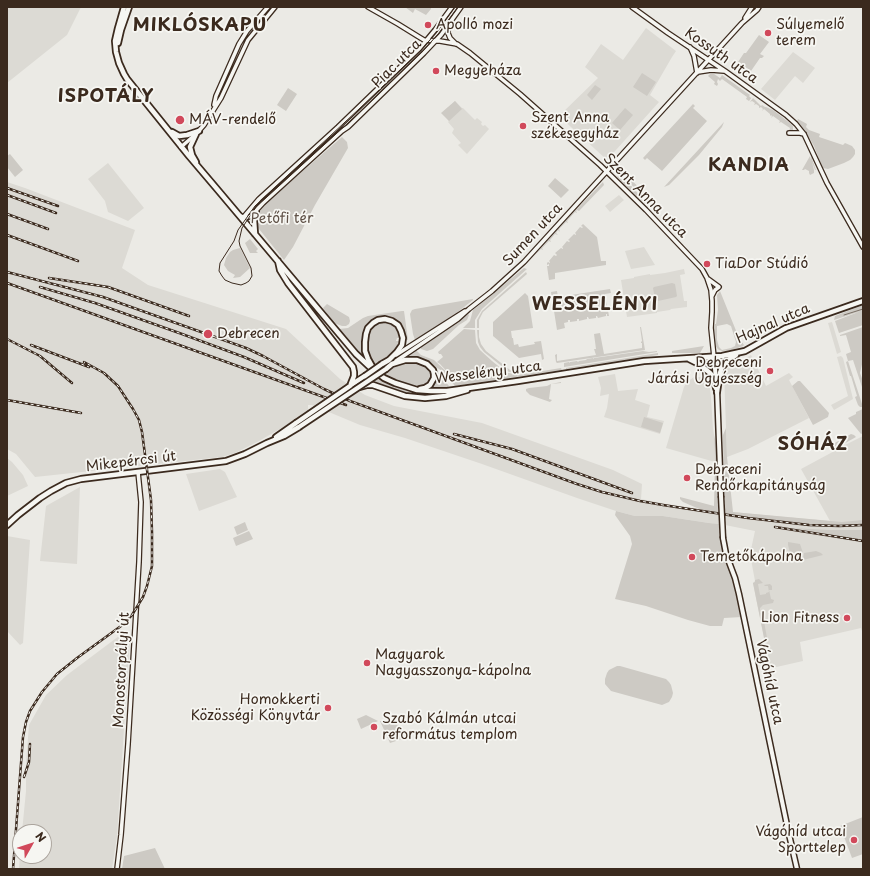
<!DOCTYPE html>
<html>
<head>
<meta charset="utf-8">
<style>
  body { margin:0 }
  #map { position:relative; width:870px; height:876px; overflow:hidden; background:#ebeae5; font-family:"Playpen Sans",sans-serif }
  canvas { display:block }
  .frame { position:absolute; inset:0; border:8px solid #3b2a1e; pointer-events:none }
  .north { position:absolute; left:12px; top:824px; width:40px; height:40px; box-sizing:border-box; background:#f6f6f2; border:1px solid #aba49d; border-radius:50%; rotate:51deg; font-size:11px; font-weight:700; line-height:16px; text-align:center; color:#3b2a1e }
  .north::after { content:''; display:block; margin:auto; width:14px; height:18px; background:#d1495b; clip-path:polygon(50% 0,100% 100%,50% 72%,0 100%) }
</style>
</head>
<body>
<div id="map">
<canvas width="870" height="876"></canvas>
<div class="frame"></div>
<div class="north">N</div>
</div>
<script>
const c = document.querySelector('canvas').getContext('2d');
c.lineJoin = 'round';
function fill(path, color) { c.fillStyle = color; c.fill(path, 'evenodd'); }
const poly = rows => new Path2D(rows.map(r => 'M' + r).join(''));
function trace(path, color, width, dash) { c.strokeStyle = color; c.lineWidth = width; c.lineCap = dash ? 'butt' : 'round'; c.setLineDash(dash || []); c.stroke(path); }
function write(font, color, halo, rows, align = 'center') {
  c.font = font + ' "Playpen Sans",sans-serif'; c.lineWidth = 3.5; c.setLineDash([]); c.textBaseline = 'middle'; c.strokeStyle = halo; c.fillStyle = color; for (const [text, x, y, turn = 0] of rows) {
    c.save(); c.translate(x, y); c.rotate((+turn || 0) * Math.PI / 180); c.textAlign = isNaN(turn) ? turn : align; if (halo) c.strokeText(text, 0, 0); c.fillText(text, 0, 0); c.restore();
  }
}
fill(poly([
  [7,7,81,7,67,35,7,83],
  [646,28,676,51,672,57,650,95,659,102,607,160,559,116,598,78,585,67,601,44,623,60],
  [793,52,815,68,803,83,795,76,775,100,761,89],
  [455,101,462,108,463,108,475,120,477,118,482,122,481,124,483,126,485,125,489,129,467,154,458,145,461,143,452,133,454,129,448,122,449,121,442,113],
  [108,163,144,208,128,221,108,212,105,201,88,179],
  [7,182,25,188,135,230,122,268,148,285,286,329,340,379,365,395,394,406,482,423,613,470,642,484,641,499,686,508,830,521,801,469,840,448,840,447,844,444,845,445,863,436,863,634,861,628,800,642,803,661,772,668,770,666,753,583,755,581,750,554,755,531,720,524,709,523,663,516,635,516,616,511,577,498,482,464,405,438,360,425,312,405,308,405,308,410,285,426,259,441,235,453,222,457,35,477,16,454,7,449],
  [619,195,624,200,610,212,605,206],
  [644,247,655,265,631,269,625,251],
  [684,269,685,274,680,275,684,301,687,301,687,307,671,309,670,310,657,312,657,313,627,317,621,280,634,278,634,277,650,274,650,275,665,273],
  [832,322,841,352,837,354,828,323],
  [751,355,766,386,789,373,793,377,789,380,809,418,748,449,727,457,724,371],
  [841,356,843,358,853,399,834,410,831,405,848,396,837,357],
  [615,374,618,391,638,389,635,400,650,405,647,417,664,421,660,434,604,417,607,408,609,394,600,396,601,388,598,377],
  [694,377,703,377,709,381,711,398,713,428,714,435,715,462,666,448,684,387,687,382],
  [7,458,12,462,23,475,28,486,7,496],
  [220,469,225,472,237,497,199,511,186,474],
  [80,487,77,564,40,561,46,506],
  [7,536,30,540,23,643,20,645,7,631],
  [127,630,130,637,117,836,112,869,19,869,20,853,20,856,44,856,44,832,22,832,26,791,26,763,29,725,46,695,67,675]
]), '#dcdad4');
fill(poly([
  [405,7,431,7,431,9,426,15,415,9,413,13],
  [759,35,769,42,760,54,764,56,762,58,760,58,751,71,738,62,744,53,746,53],
  [642,73,656,82,647,96,633,87],
  [710,74,714,74,720,78,722,75,750,95,749,96,751,98,752,97,749,101,746,99,747,97,722,79,720,81,718,79,717,82,718,84,717,86,714,84,715,82,708,76],
  [595,85,601,89,592,100,587,95],
  [288,88,297,94,286,111,277,105],
  [753,98,761,106,762,105,765,107,766,107,773,110,786,120,793,126,793,130,789,131,790,128,781,122,779,123,780,121,773,116,771,118,772,116,771,115,770,116,770,114,764,109,762,111,763,109,761,107,759,108,759,106,756,104,754,105,755,103,752,101,750,102],
  [455,101,462,109,449,121,441,113],
  [693,104,695,106,693,108,707,121,662,171,647,158,645,160,643,158],
  [625,108,633,115,620,130,612,123],
  [798,119,807,124,806,127,809,130,820,134,819,137,843,145,845,143,852,146,855,150,855,154,853,157,850,160,844,163,828,169,823,168,821,164,814,146,804,129,797,121],
  [724,122,722,127,699,155,669,185,664,187],
  [342,137,347,142,348,148,315,205,293,247,284,260,255,224,257,213,259,209],
  [10,154,23,170,15,177,7,167,7,156],
  [810,156,811,160,811,156,816,170,815,170,812,162,814,170,814,173,810,175,809,173,809,171,805,169,804,170,802,170],
  [618,176,622,180,626,180,648,205,644,203,617,177],
  [627,176,649,197,646,200,625,178],
  [555,178,569,190,561,198,548,186],
  [603,182,604,185,579,211,577,210,576,211,577,213,575,212,567,221,568,223,566,222,559,229,560,232,558,230,556,233,558,235,555,234,550,240,551,242,549,241,542,248,543,250,541,249,534,256,571,215],
  [583,224,597,237,601,261,606,261,606,265,555,273,555,279,549,280,547,266,549,266,549,264,547,265,547,263,548,262,550,263,550,262,549,261,554,255,556,256,557,255,555,253,561,248,563,249,563,248,562,247,567,241,569,242,570,241,568,240,574,234,576,235,576,234,575,233,580,227,582,228,583,227,581,226],
  [250,239,258,249,256,251,258,253,250,253,245,243],
  [240,248,250,268,240,277,233,278,235,275,228,271,224,265,226,258,230,252,233,250],
  [524,268,527,269,482,309,475,320,475,328,463,328,470,321,473,310],
  [526,272,527,274,483,312,479,320,479,328,477,328,477,320,482,311],
  [672,283,675,284,677,296,676,297,658,301,655,299,653,288,654,287],
  [610,289,611,293,605,294,609,316,607,316,607,314,606,314,606,316,598,318,597,316,596,316,596,318,589,319,588,317,587,317,587,319,579,321,579,319,577,319,577,321,570,322,570,320,568,320,568,322,564,323,565,328,557,330,551,292,557,291,558,297],
  [720,291,739,338,744,345,743,346,732,350,722,351,719,350,716,347,714,336,714,328,715,324,716,324,718,310,717,295],
  [727,324,731,326,736,342,735,346,731,348,722,350,719,347,717,340,717,326],
  [525,293,528,296,533,328,511,331,512,338,513,338,514,345,518,344,519,347,535,344,534,342,541,341,544,359,542,360,541,354,519,358,493,336,493,322],
  [473,299,473,300,455,314,415,340,413,334,410,314,412,310,415,309],
  [327,304,349,317,350,321,349,324,346,326,342,326,334,323,323,308],
  [863,305,863,325,839,333,835,321,861,311,834,320,835,316],
  [402,311,404,311,408,340,404,339,403,330,385,318,367,326,365,359,339,329,348,328,363,318,368,316],
  [468,314,469,315,467,320,459,325,433,349,427,351,421,349,420,347],
  [383,321,387,321,393,324,398,329,401,338,397,338,396,341,400,341,395,350,391,354,374,366,370,360,368,354,366,346,368,331,376,323],
  [640,327,641,327,645,350,557,363,556,362,555,355,557,354,557,361,596,355,594,349,596,349,594,334,600,333,604,354,642,348,642,343,641,343,641,342,642,341],
  [863,327,863,360,860,373,863,381,863,390,853,360,848,361,846,354,851,352,846,335,840,336,840,335],
  [464,329,475,330,476,343,480,350,492,361,507,373,460,379,451,376,440,364,437,362,443,357,441,354,439,354,438,352],
  [477,330,479,330,479,337,481,344,486,351,510,370,513,371,514,369,521,370,509,372,484,352,480,347,478,342],
  [704,346,700,353,672,353,672,351],
  [416,350,421,355,434,360,451,376,461,380,509,373,518,375,561,368,562,370,455,386,442,371,433,365,420,359,406,357],
  [643,351,649,352,657,351,657,352,564,367,564,363,569,362,570,363,570,362,577,361,578,362,579,361,586,360,587,359,593,358,594,359,594,358],
  [658,353,658,355,566,369,566,368],
  [848,361,863,407,860,407,858,405,855,397,857,396,851,376,850,376,846,362],
  [404,362,415,362,424,364,432,372,432,380,426,386,421,387,406,384,392,378,383,373,393,366],
  [435,369,449,386,448,387,430,387],
  [377,377,391,385,409,392,426,394,443,394,432,396,402,393,369,383],
  [798,381,800,381,829,413,828,417,813,425,792,386],
  [561,382,561,383,551,384,549,399,552,400,550,402,530,395,526,391,526,389,529,388,547,386,551,384],
  [863,409,863,433,861,434,848,418,856,414,856,412],
  [644,417,663,423,660,433,641,427],
  [726,428,727,457,733,512,842,522,863,520,863,524,840,525,809,524,725,514,723,443,723,435],
  [851,434,854,435,856,437,831,451,831,448,833,444],
  [714,435,716,443,718,513,704,511,683,502,680,499,680,497,714,506,715,462],
  [616,511,635,516,663,516,709,523,720,524,721,539,739,597,742,617,724,618,722,626,710,626,688,620,646,606,615,599,632,544,630,536,615,515],
  [245,522,248,530,237,535,234,527],
  [794,528,829,530,863,530,863,540],
  [249,531,253,539,236,546,233,538],
  [788,542,800,544,803,553,802,559,791,562,788,559,790,553,788,545],
  [816,551,821,553,823,555,803,560,804,553],
  [759,579,763,583,758,584,760,595,766,594,766,593,769,592,768,586,765,586,764,585,770,584,772,586,772,590,769,590,771,599,774,600,773,603,763,605,760,608,760,612,763,616,767,638,764,638,753,583,755,582,755,580],
  [617,666,620,666,666,679,669,682,671,685,673,693,672,697,669,702,662,705,611,691,605,684,605,679,607,673,609,670],
  [366,715,378,721,361,729,357,719],
  [380,721,388,722,396,721,402,739,390,743],
  [863,817,863,854,852,858,840,826],
  [155,848,165,869,122,869,124,856]
]), '#cdcac4');
trace(poly([
  [844,315,863,309]
]), '#7c7167', 1);
const tertiary = poly([
  [368,7,398,24,419,37,424,40,440,41,457,44,470,53,520,94,600,165,646,210,702,269,707,278,711,290,712,301,712,312,711,328,714,357],
  [632,7,668,33,725,71,786,115,796,124,804,134,827,183,863,247],
  [745,18,752,7],
  [449,26,448,31,448,33,450,38,456,44],
  [690,47,694,56,697,73],
  [698,72,711,70,724,71],
  [214,105,216,96,239,44,247,31,268,7],
  [789,133,800,133,804,134],
  [181,147,196,134,204,125,221,98,248,40,275,7],
  [241,216,246,218,251,216,263,203,342,131,348,127,424,53,441,35,461,7],
  [242,219,259,199,338,127,420,48,435,30,452,7],
  [708,279,719,287,715,290,712,296],
  [396,355,465,311],
  [396,361,458,319,469,309,492,291,524,262,742,23,757,10,759,7],
  [117,869,121,835,128,744,139,562,141,502,138,472]
]);
const secondary = poly([
  [714,357,716,380],
  [717,389,721,496],
  [723,538,726,554,735,578,739,594,788,830,797,869]
]);
const primary = poly([
  [124,7,118,28,115,41,116,52,119,63,124,74,127,79,189,156,217,189,356,354,372,369,384,378,395,383,417,390,431,391,447,391,518,381,644,361,722,356,745,351,786,328,863,301],
  [118,43,121,30,129,7],
  [172,132,179,136,187,135,199,131],
  [196,162,192,155,190,147,196,134],
  [255,234,254,220,256,212],
  [278,261,280,270,288,283,353,367,354,372,354,376,350,386],
  [689,359,699,364,710,373,714,378,716,388],
  [373,368,368,359,365,351,365,342,366,334,368,328,373,323,378,320,385,319,392,321,398,325,401,331,403,338,402,345,397,352,389,360,382,364],
  [386,369,392,364,405,360,417,360,427,364,433,370,434,374,434,378,430,385,425,388,420,389],
  [351,385,365,376],
  [360,387,367,385,373,385,405,396,425,398,446,396,467,390],
  [717,392,720,373,722,367,728,360,736,355],
  [276,437,296,423],
  [7,525,18,515,40,498,51,491,66,483,81,479,226,461,245,454,267,443,284,436,299,427]
]);
trace(tertiary, '#3b2a1e', 6);
trace(secondary, '#3b2a1e', 7);
trace(primary, '#3b2a1e', 8);
trace(tertiary, '#f6f6f2', 3.5);
trace(secondary, '#f6f6f2', 4);
trace(primary, '#f6f6f2', 4.5);
trace(poly([
  [455,7,437,32,421,50,359,109,255,206,238,230,234,241,220,263,219,271,222,276,225,280,232,283,241,285,246,283,249,281,252,276,251,268,240,246,239,241,242,228,256,207,359,113,423,51,439,33,458,7]
]), '#3b2a1e', 1);
const rail = poly([
  [7,188,58,206],
  [7,195,56,213],
  [7,214,48,229],
  [7,235,78,261],
  [7,272,103,297,246,348,263,356,324,389,350,401,577,484,602,492,640,501,663,505,748,518,809,525,839,526,863,525],
  [49,278,108,287,189,316],
  [7,283,346,405],
  [40,287,95,303,182,334,244,357,304,383],
  [7,339,40,356,72,383],
  [31,345,89,367],
  [7,400,81,413],
  [454,434,512,449,632,493],
  [775,527,832,536,863,541],
  [24,777,29,762,30,744],
  [13,869,23,737,26,722,30,711,42,692,57,674,77,658,121,626,132,615,143,597,147,586,152,566,152,532,151,500,142,432,139,420,133,409,118,386,104,373,84,362]
]);
trace(rail, '#3b2a1e', 2.5);
trace(rail, '#f6f6f2', 1, [3]);
const secondaryBridge = poly([
  [721,496,723,538]
]);
const primaryBridge = poly([
  [365,376,382,364],
  [296,423,350,386],
  [299,427,386,369]
]);
trace(secondaryBridge, '#3b2a1e', 7, []);
trace(primaryBridge, '#3b2a1e', 8, []);
trace(secondaryBridge, '#f6f6f2', 4);
trace(primaryBridge, '#f6f6f2', 4.5);
for (const [x, y, r, color] of [
  [428,25,4,"#d1495b"],
  [768,33,4,"#d1495b"],
  [436,71,4,"#d1495b"],
  [180,120,5,"#d1495b"],
  [523,126,4,"#d1495b"],
  [707,264,4,"#d1495b"],
  [208,334,5,"#d1495b"],
  [770,371,4,"#d1495b"],
  [687,478,4,"#d1495b"],
  [692,557,4,"#d1495b"],
  [847,618,4,"#d1495b"],
  [367,663,4,"#d1495b"],
  [328,708,4,"#d1495b"],
  [374,727,4,"#d1495b"],
  [854,840,4,"#d1495b"]
]) { const dot = new Path2D(); dot.arc(x, y, r, 0, 2 * Math.PI); c.fillStyle = color; c.fill(dot); trace(dot, '#f6f6f2', 1.5); }
write('14px', '#3b2a1e', '#f6f6f2', [
  ["Apolló mozi",436,25],
  ["Súlyemelő",776,25],
  ["terem",776,41],
  ["Megyeháza",444,71],
  ["Szent Anna",531,118],
  ["székesegyház",531,134],
  ["MÁV-rendelő",189,120],
  ["TiaDor Stúdió",715,264],
  ["Debrecen",217,334],
  ["Debreceni",762,363,"right"],
  ["Járási Ügyészség",762,379,"right"],
  ["Debreceni",695,470],
  ["Rendőrkapitányság",695,486],
  ["Temetőkápolna",700,557],
  ["Lion Fitness",839,618,"right"],
  ["Magyarok",375,655],
  ["Nagyasszonya-kápolna",375,671],
  ["Homokkerti",320,700,"right"],
  ["Közösségi Könyvtár",320,716,"right"],
  ["Szabó Kálmán utcai",382,719],
  ["református templom",382,735],
  ["Vágóhíd utcai",846,832,"right"],
  ["Sporttelep",846,848,"right"]
], 'left');
write('14px', '#3b2a1e', '#f6f6f2', [
  ["Kossuth utca",721,56,35],
  ["Piac utca",397,64,-45],
  ["Szent Anna utca",645,196,45],
  ["Sumen utca",533,235,-47],
  ["Hajnal utca",773,324,-24],
  ["Wesselényi utca",488,373,-7],
  ["Mikepércsi út",131,462,-7],
  ["Monostorpályi út",122,670,-87],
  ["Vágóhíd utca",769,682,78]
]);
write('14px', '#605248', '#f6f6f2', [
  ["Petőfi tér",282,219]
]);
c.letterSpacing = '1px';
write('bold 18px', '#3b2a1e', '#f6f6f2', [
  ["MIKLÓSKAPU",200,26],
  ["ISPOTÁLY",106,97],
  ["KANDIA",749,166],
  ["WESSELÉNYI",595,305],
  ["SÓHÁZ",813,445]
]);
c.letterSpacing = '0px';
</script>
</body>
</html>
